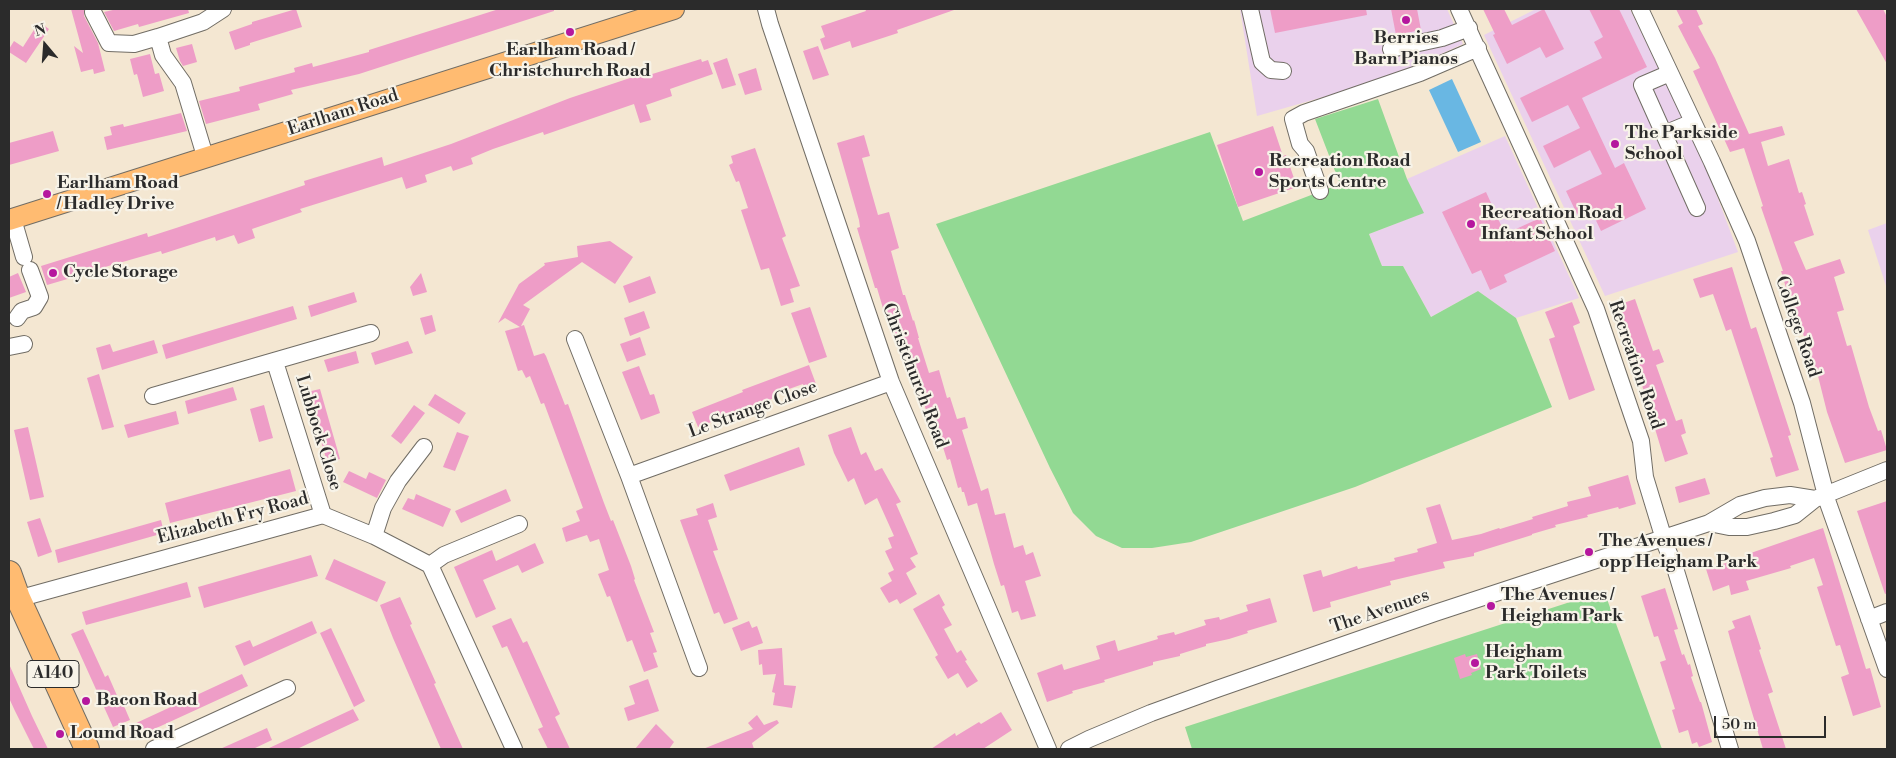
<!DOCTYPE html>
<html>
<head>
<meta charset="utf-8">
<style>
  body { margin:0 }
  #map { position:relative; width:1896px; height:758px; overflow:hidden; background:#f4e7d2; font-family:"Libre Bodoni",serif }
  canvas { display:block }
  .frame { position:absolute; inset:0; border:10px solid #2b2b2b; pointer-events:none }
  .north { position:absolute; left:20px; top:20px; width:50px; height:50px; -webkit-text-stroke:4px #f7f3e8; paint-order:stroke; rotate:342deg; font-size:14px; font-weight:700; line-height:20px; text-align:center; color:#2b2b2b }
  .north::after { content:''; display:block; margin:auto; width:18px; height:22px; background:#2b2b2b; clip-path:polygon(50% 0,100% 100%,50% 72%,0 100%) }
  .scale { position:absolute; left:1714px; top:716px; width:112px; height:22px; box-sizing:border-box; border:2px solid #2b2b2b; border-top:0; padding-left:6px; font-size:15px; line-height:18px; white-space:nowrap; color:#2b2b2b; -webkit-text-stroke:4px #f7f3e8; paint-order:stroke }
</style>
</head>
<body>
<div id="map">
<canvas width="1896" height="758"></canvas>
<div class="frame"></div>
<div class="north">N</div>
<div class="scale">50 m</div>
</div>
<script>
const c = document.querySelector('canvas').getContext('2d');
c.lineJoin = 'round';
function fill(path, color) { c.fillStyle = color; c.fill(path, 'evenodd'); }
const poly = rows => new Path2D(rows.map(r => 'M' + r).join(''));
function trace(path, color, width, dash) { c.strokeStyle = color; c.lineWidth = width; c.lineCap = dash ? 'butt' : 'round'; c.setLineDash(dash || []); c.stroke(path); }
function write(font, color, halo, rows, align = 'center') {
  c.font = font + ' "Libre Bodoni",serif'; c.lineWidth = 4.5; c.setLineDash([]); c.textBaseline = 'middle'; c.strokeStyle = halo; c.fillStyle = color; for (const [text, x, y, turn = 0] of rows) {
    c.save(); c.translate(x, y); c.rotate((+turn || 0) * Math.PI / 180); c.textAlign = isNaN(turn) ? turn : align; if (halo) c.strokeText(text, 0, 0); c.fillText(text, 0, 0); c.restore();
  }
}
fill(poly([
  [1240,9,1447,9,1463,44,1386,79,1257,116],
  [1536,9,1630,9,1705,164,1738,252,1605,296,1484,35],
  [1505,136,1579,298,1516,318,1478,291,1431,317,1403,266,1382,266,1369,234,1423,213,1407,179],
  [1887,223,1887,289,1868,230]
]), '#ead1ec');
fill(poly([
  [1378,99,1407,179,1424,213,1369,234,1382,266,1403,266,1431,317,1478,291,1516,318,1552,407,1355,487,1191,542,1152,548,1122,548,1096,536,1073,513,1050,468,936,224,1210,132,1243,221,1340,184,1315,119],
  [1604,591,1662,749,1192,749,1185,727]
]), '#92d993');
fill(poly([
  [1452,79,1481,142,1458,152,1429,90]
]), '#69b7e3');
fill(poly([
  [71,9,84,9,84,16,98,43,105,71,94,74,93,69,81,72,74,46,83,53],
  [117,9,188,9,189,13,139,27,138,24,114,31,104,12],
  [296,9,302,27,250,43,250,45,235,50,229,32,252,24,252,22],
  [499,9,554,9,554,11,359,74,291,90,293,94,258,104,260,110,206,124,199,101,240,91,239,87,295,72,294,68,312,63,313,67,369,52,369,50],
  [865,9,954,9,954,10,897,30,898,33,852,48,850,41,824,50,820,39,825,37,821,26,866,11],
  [1270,9,1366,9,1367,15,1275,33],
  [1391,9,1417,9,1421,30,1396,35],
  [1483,9,1504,9,1512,25,1544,9,1564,49,1546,58,1540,47,1507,64,1493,35,1495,34],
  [1589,9,1619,9,1647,67,1582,98,1615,168,1624,163,1646,209,1601,231,1590,208,1577,214,1566,191,1602,174,1590,150,1554,168,1543,146,1580,128,1568,105,1532,122,1520,98,1602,58,1594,42,1603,37],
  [1676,9,1696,9,1703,24,1698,26,1715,58,1749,134,1782,126,1785,135,1761,142,1768,166,1789,159,1799,193,1802,192,1806,204,1804,205,1814,235,1794,242,1806,270,1840,259,1845,273,1834,277,1844,310,1837,312,1847,346,1851,345,1869,407,1878,431,1881,430,1887,450,1845,463,1827,412,1817,372,1815,373,1807,343,1806,343,1801,327,1798,328,1781,271,1783,271,1761,207,1763,206,1744,148,1730,152,1693,71,1700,68,1678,26,1683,23],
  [1856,9,1883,9,1887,17,1887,64],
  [39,22,49,29,26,63,9,52,9,49,14,41,23,47],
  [192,44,197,62,183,66,180,61,176,48],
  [818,46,829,75,813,80,803,51],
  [150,54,155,74,159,73,164,91,143,97,137,74,134,75,130,59],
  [727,58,736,85,722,89,713,63],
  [701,59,702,62,708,60,713,74,670,89,672,96,646,105,651,120,640,123,634,104,544,135,543,132,493,149,471,158,473,164,453,171,451,166,425,175,427,182,406,189,402,177,300,209,302,212,252,229,255,238,238,244,234,235,216,241,215,237,162,254,161,251,105,267,105,268,47,285,41,266,147,233,148,237,176,228,305,185,304,181,382,157,384,166,451,144,570,98,645,73,646,76,649,75],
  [756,68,762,90,745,95,738,74],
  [181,113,187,131,107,150,104,137,112,135,110,127,123,124,124,127],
  [1273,126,1283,156,1286,155,1297,187,1238,207,1217,145],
  [53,131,59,151,9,165,9,143],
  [864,135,870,156,862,158,870,187,878,215,889,212,899,248,891,251,903,295,905,295,913,321,914,320,919,338,918,338,929,373,939,370,947,398,950,397,957,419,965,417,968,428,962,430,981,491,988,488,995,515,1005,513,1014,548,1023,545,1026,555,1033,552,1041,576,1025,581,1036,616,1021,620,1018,611,1012,613,1004,585,1001,586,994,564,977,503,968,506,964,492,962,492,961,487,958,488,950,459,947,460,942,444,938,445,922,398,917,399,907,363,903,364,887,314,885,315,877,288,875,288,857,228,860,227,859,220,837,143],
  [755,148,786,236,782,238,800,286,790,289,794,302,781,306,769,268,761,270,741,210,748,208,739,181,736,182,729,165,733,163,731,156],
  [1486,192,1505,234,1540,218,1555,251,1504,275,1507,282,1490,290,1481,270,1472,274,1442,212],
  [610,241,633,257,615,284,582,262,523,305,530,309,521,326,524,325,534,356,544,353,546,356,565,405,568,404,604,503,611,521,613,520,631,566,635,579,634,580,654,632,650,633,657,652,653,653,658,667,644,672,632,640,627,642,610,596,607,597,598,574,609,570,599,539,590,542,587,535,566,542,562,528,580,521,576,511,583,508,544,403,541,404,530,376,526,378,522,370,518,371,505,331,520,327,505,318,498,323,519,284,545,265,544,263,578,257,577,246],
  [1732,267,1751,329,1756,327,1791,435,1788,436,1799,470,1776,477,1770,458,1773,457,1731,329,1726,331,1713,294,1700,298,1693,279],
  [18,273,26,292,9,298,9,277],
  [421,273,427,292,413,296,410,287],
  [650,276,656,293,629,303,623,286],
  [354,292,357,302,311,317,308,306],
  [1635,299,1653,351,1659,349,1664,362,1656,365,1676,421,1682,419,1686,433,1681,435,1688,454,1665,462,1641,382,1612,307],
  [1572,302,1580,323,1573,326,1595,390,1569,400,1549,339,1555,337,1545,312],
  [293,306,297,319,166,359,162,345],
  [810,307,827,357,809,363,791,313],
  [644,311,650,328,630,336,624,318],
  [432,315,436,331,425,335,420,318],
  [640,337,646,355,627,362,620,344],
  [154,340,158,353,102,370,96,348,110,344,113,352],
  [408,341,413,353,375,365,371,353],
  [356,351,359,363,328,372,324,360],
  [809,365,816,384,804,388,803,384,775,394,777,397,698,427,692,412,743,392,742,390],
  [639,366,650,395,654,394,660,413,641,420,622,372],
  [99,374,114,427,102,430,87,378],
  [233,387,237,400,188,414,185,401],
  [320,389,340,459,327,462,307,392],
  [435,394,466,413,459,424,428,405],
  [264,405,273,438,259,442,250,409],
  [414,405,425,413,401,444,391,436],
  [176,411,179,424,128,438,124,425],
  [28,427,44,497,30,500,14,430],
  [851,427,861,455,866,452,875,471,882,468,901,502,896,504,918,554,910,558,916,567,906,573,917,594,900,604,897,599,889,603,880,588,892,581,888,573,894,570,885,551,892,548,888,538,894,536,877,498,865,505,854,478,848,482,834,453,828,435],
  [457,432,469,436,455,471,443,467],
  [799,447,805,465,730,491,724,475],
  [290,469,296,491,170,523,165,503],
  [349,471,366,479,369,472,386,480,377,498,343,482],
  [1628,475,1636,504,1619,509,1618,507,1587,515,1588,517,1555,525,1556,527,1532,534,1532,535,1474,553,1474,556,1443,562,1445,568,1390,581,1391,585,1330,602,1331,607,1313,612,1303,575,1321,570,1323,577,1357,566,1358,569,1395,561,1394,558,1418,552,1417,549,1437,543,1426,508,1440,504,1452,540,1481,534,1499,528,1500,529,1533,519,1532,517,1568,506,1567,502,1591,496,1588,487],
  [1705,478,1710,494,1679,503,1675,487],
  [506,489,511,501,461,523,455,511],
  [416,494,451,509,443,527,402,509,408,498,414,500],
  [1887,501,1887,593,1885,594,1857,511],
  [713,503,717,517,708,520,718,550,713,551,738,619,724,624,719,612,714,614,680,520,698,515,696,509],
  [40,518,52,552,38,557,27,522],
  [161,520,164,533,58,563,55,550],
  [1823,528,1866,669,1870,668,1881,707,1853,716,1841,677,1849,674,1840,645,1836,646,1825,612,1817,587,1823,585,1814,558,1790,566,1791,568,1746,581,1749,590,1731,595,1729,585,1713,591,1706,569,1746,557,1745,555],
  [535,543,544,563,522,573,518,565,483,580,496,609,476,618,454,567,492,550,496,561],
  [311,555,318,576,204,608,198,587],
  [334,559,386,582,377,602,325,579],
  [187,582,191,597,86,625,82,612],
  [1665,588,1678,629,1674,630,1682,655,1684,654,1688,665,1690,664,1693,676,1691,677,1700,702,1701,702,1712,742,1699,747,1697,742,1692,744,1688,730,1679,733,1672,710,1675,709,1660,662,1666,660,1658,636,1654,637,1641,596],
  [939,594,945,605,942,607,952,625,944,629,957,653,961,650,967,660,965,661,978,681,967,688,958,673,948,679,935,657,938,655,913,609],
  [400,597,412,624,410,625,436,683,434,684,463,749,441,749,393,638,380,605],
  [1270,598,1277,622,1247,631,1248,633,1229,639,1206,644,1206,646,1180,654,1180,656,1153,662,1153,665,1104,680,1105,682,1072,691,1073,693,1047,702,1037,673,1062,664,1064,670,1100,659,1096,646,1115,640,1118,651,1158,639,1157,636,1174,632,1175,635,1206,625,1204,620,1219,617,1220,620,1248,611,1246,605],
  [1750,615,1761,649,1759,650,1773,692,1768,694,1786,749,1763,749,1731,642,1728,631,1735,628,1732,621],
  [511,618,523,643,527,641,537,663,560,714,555,717,570,749,548,749,538,729,543,727,507,646,502,648,492,626],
  [312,621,317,633,244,666,235,646,250,640,253,647],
  [749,621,752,628,757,626,763,643,741,651,732,628],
  [331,628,365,701,354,707,320,633],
  [83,629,105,677,108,675,122,707,124,706,130,720,113,727,71,634],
  [782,648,784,685,796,686,792,708,773,705,775,693,772,692,776,674,763,675,762,664,759,665,758,650],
  [1465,654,1466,657,1477,654,1481,669,1471,673,1472,675,1460,679,1454,658],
  [9,664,32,716,48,749,34,749,15,711,9,698],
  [242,674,248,686,139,736,134,724],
  [648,679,659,711,628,721,624,708,635,704,629,686],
  [353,709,359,720,297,749,267,749],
  [1001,712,1012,730,983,749,931,749,955,733,956,736,979,722,981,724],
  [757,715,764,725,777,720,779,723,752,743,754,749,703,749,753,729,748,723],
  [656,724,674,742,669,749,635,749],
  [267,728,272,740,253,749,220,749]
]), '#ee9dc7');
const minor = poly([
  [766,9,770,24,891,382,1048,749],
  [1250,9,1262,62,1271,70,1283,71],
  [1459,9,1596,309,1641,441,1645,477,1666,546,1676,571,1730,749],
  [1640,9,1712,162,1747,241,1802,403,1828,503,1887,669],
  [93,12,109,43,134,44,158,37],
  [1391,49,1442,38,1469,28],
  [1670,73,1642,85,1697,208],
  [1664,134,1693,122],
  [205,156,183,83,163,55,158,37,203,22,223,9],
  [1320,191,1306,151,1300,144,1293,119,1304,113,1420,73,1478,48],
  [13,219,24,257],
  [17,318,22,311,34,307,40,297,30,270],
  [575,339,629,476,699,668],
  [9,347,24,344],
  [275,362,323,515],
  [153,396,371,333],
  [629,476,891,382],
  [1709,523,1729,527,1747,527,1774,521,1795,515,1815,499,1887,470],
  [374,536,383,508,398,481,424,447],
  [430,565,444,555,519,524],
  [10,601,323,515,374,536,430,565,514,749],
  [1869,619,1887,612],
  [154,749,287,688],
  [1069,749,1089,739,1151,713,1217,689,1435,613,1709,523,1740,505,1765,498,1790,495,1815,499]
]);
const major = poly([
  [9,220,674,9]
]);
const highway = poly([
  [9,573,18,598,87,749]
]);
trace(minor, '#716d65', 18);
trace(major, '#716d65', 22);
trace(highway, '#716d65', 26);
trace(minor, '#fff', 16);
trace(major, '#ffbb71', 20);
trace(highway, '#ffbb71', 24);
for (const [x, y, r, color] of [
  [1406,20,5,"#b5179e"],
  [570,32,5,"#b5179e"],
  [1615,144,5,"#b5179e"],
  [1259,172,5,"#b5179e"],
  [47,194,5,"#b5179e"],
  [1471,224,5,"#b5179e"],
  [53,273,5,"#b5179e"],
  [1589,552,5,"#b5179e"],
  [1491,606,5,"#b5179e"],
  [1475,663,5,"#b5179e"],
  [86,701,5,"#b5179e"],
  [60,734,5,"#b5179e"]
]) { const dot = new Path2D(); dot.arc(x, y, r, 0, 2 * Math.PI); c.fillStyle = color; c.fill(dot); trace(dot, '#f7f3e8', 2); }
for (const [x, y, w] of [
  [53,674,52]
]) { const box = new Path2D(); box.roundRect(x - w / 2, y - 13.5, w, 27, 4); c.fillStyle = '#f7f3e8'; c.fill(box); trace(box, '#2b2b2b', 1); }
write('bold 16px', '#2b2b2b', null, [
  ["A140",53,674]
]);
write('bold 18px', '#2b2b2b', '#f7f3e8', [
  ["Berries",1406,39,"center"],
  ["Barn Pianos",1406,60,"center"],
  ["Earlham Road /",570,51,"center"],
  ["Christchurch Road",570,72,"center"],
  ["The Parkside",1625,134],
  ["School",1625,155],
  ["Recreation Road",1269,162],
  ["Sports Centre",1269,183],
  ["Earlham Road",57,184],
  ["/ Hadley Drive",57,205],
  ["Recreation Road",1481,214],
  ["Infant School",1481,235],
  ["Cycle Storage",63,273],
  ["The Avenues /",1599,542],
  ["opp Heigham Park",1599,563],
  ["The Avenues /",1501,596],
  ["Heigham Park",1501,617],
  ["Heigham",1485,653],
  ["Park Toilets",1485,674],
  ["Bacon Road",96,701],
  ["Lound Road",70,734]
], 'left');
write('18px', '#2b2b2b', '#f7f3e8', [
  ["Earlham Road",343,113,-18],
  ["College Road",1797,327,71],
  ["Recreation Road",1635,365,71],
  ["Christchurch Road",914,376,69],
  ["Le Strange Close",753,410,-20],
  ["Lubbock Close",318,433,73],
  ["Elizabeth Fry Road",233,519,-15],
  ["The Avenues",1380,612,-19]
]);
</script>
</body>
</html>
